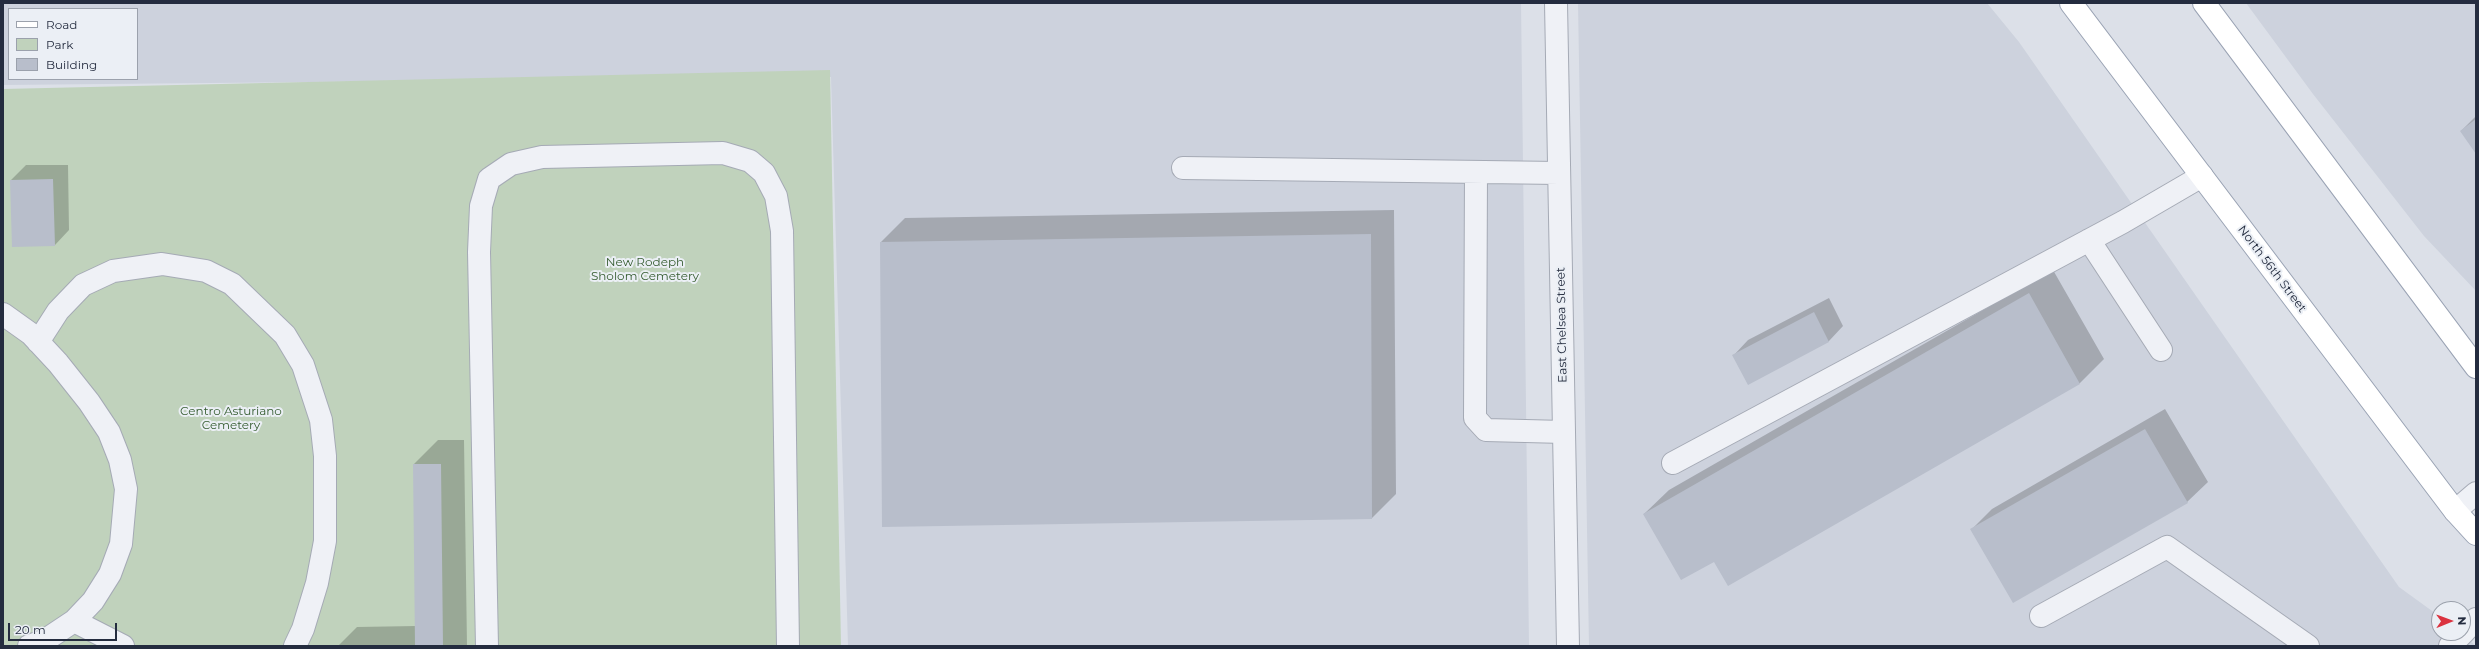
<!DOCTYPE html>
<html>
<head>
<meta charset="utf-8">
<style>
  body { margin:0 }
  #map { position:relative; width:2479px; height:649px; overflow:hidden; background:#dce0e8; font-family:Montserrat,sans-serif }
  canvas { display:block }
  .frame { position:absolute; inset:0; border:4px solid #242c3f; pointer-events:none }
  .legend { position:absolute; left:8px; top:8px; width:130px; height:72px; box-sizing:border-box; background:#ebeff5; border:1px solid #9ba1ac; margin:0; padding:5px 7px; list-style:none; font-size:12px; color:#242c3f }
  .legend li { display:flex; align-items:center; gap:8px; height:20px }
  .legend b { width:20px; border:1px solid #9ba1ac }
  .north { position:absolute; left:2431px; top:601px; width:40px; height:40px; box-sizing:border-box; background:#ebeff5; border:1px solid #9ba1ac; border-radius:50%; rotate:89deg; font-size:11px; font-weight:700; line-height:16px; text-align:center; color:#242c3f }
  .north::after { content:''; display:block; margin:auto; width:14px; height:18px; background:#db3340; clip-path:polygon(50% 0,100% 100%,50% 72%,0 100%) }
  .scale { position:absolute; left:8px; top:623px; width:109px; height:18px; box-sizing:border-box; border:2px solid #242c3f; border-top:0; padding-left:5px; font-size:12px; line-height:14px; white-space:nowrap; color:#242c3f; -webkit-text-stroke:3px #ebeff5; paint-order:stroke }
</style>
</head>
<body>
<div id="map">
<canvas width="2479" height="649"></canvas>
<div class="frame"></div>
<ul class="legend">
<li><b style="height:5px;background:#fff"></b>Road</li>
<li><b style="height:11px;background:#c0d2bc"></b>Park</li>
<li><b style="height:11px;background:#b8becb"></b>Building</li>
</ul>
<div class="north">N</div>
<div class="scale">20 m</div>
</div>
<script>
const c = document.querySelector('canvas').getContext('2d');
c.lineJoin = 'round';
function fill(path, color) { c.fillStyle = color; c.fill(path, 'evenodd'); }
const poly = rows => new Path2D(rows.map(r => 'M' + r).join(''));
function trace(path, color, width, dash) { c.strokeStyle = color; c.lineWidth = width; c.lineCap = dash ? 'butt' : 'round'; c.setLineDash(dash || []); c.stroke(path); }
function write(font, color, halo, rows, align = 'center') {
  c.font = font + ' Montserrat,sans-serif'; c.lineWidth = 4; c.setLineDash([]); c.textBaseline = 'middle'; c.strokeStyle = halo; c.fillStyle = color; for (const [text, x, y, turn = 0] of rows) {
    c.save(); c.translate(x, y); c.rotate((+turn || 0) * Math.PI / 180); c.textAlign = isNaN(turn) ? turn : align; if (halo) c.strokeText(text, 0, 0); c.fillText(text, 0, 0); c.restore();
  }
}
fill(poly([
  [3,3,1521,3,1529,646,848,646,831,77,3,85],
  [9,9,137,9,137,79,9,79],
  [1578,3,1987,3,2019,42,2399,587,2439,616,2439,633,2461,633,2476,646,1589,646],
  [2246,3,2476,3,2476,291,2424,236,2313,94]
]), '#cdd2dd');
fill(poly([
  [830,70,841,646,3,646,3,89]
]), '#c0d2bc');
fill(poly([
  [2476,116,2476,152,2461,131],
  [26,165,68,165,69,230,55,245,11,180],
  [1394,210,1396,494,1372,518,881,242,905,218],
  [2053,270,2104,359,2080,383,1729,584,1715,561,1644,514,1669,490],
  [1829,298,1843,326,1829,341,1748,383,1734,355,1748,340],
  [2165,409,2208,482,2187,502,1972,529,1992,509],
  [438,440,464,440,467,646,338,646,357,627,416,626,414,464]
]), '#0003');
fill(poly([
  [2476,119,2476,154,2460,131],
  [53,179,55,246,12,247,10,180],
  [1371,234,1372,519,882,527,880,242],
  [2029,293,2080,384,1728,586,1714,562,1681,580,1643,514],
  [1814,312,1829,342,1748,385,1732,355],
  [2145,429,2188,503,2013,603,1970,529],
  [413,464,441,464,443,646,415,646]
]), '#b8becb');
const minor = poly([
  [1556,3,1568,646],
  [1183,168,1559,173],
  [1476,172,1475,418,1486,430,1564,432],
  [2089,240,2161,350],
  [3,314,31,334,58,363,89,402,109,432,120,460,126,489,121,544,110,574,93,601,74,621,44,641,29,646],
  [38,342,58,311,83,285,113,271,162,264,206,271,232,284,285,335,303,365,321,420,325,456,325,541,317,583,303,629,295,646],
  [1673,463,2123,222,2202,176],
  [2455,511,2476,493],
  [2041,616,2167,547,2308,646],
  [74,621,123,646],
  [2463,633,2476,619],
  [487,646,479,252,481,206,489,179,511,164,542,157,723,153,750,161,764,173,776,196,782,231,788,646],
  [2450,646,2463,633]
]);
const major = poly([
  [2071,3,2455,511,2476,534],
  [2204,3,2476,367]
]);
trace(minor, '#a5aab5', 24);
trace(major, '#9aa3b4', 24);
trace(minor, '#eff1f6', 22);
trace(major, '#fff', 22);
write('12px', '#355c30', '#ebeff5', [
  ["New Rodeph",645,262],
  ["Sholom Cemetery",645,276],
  ["Centro Asturiano",231,411],
  ["Cemetery",231,425]
]);
write('12px', '#242c3f', '#ebeff5', [
  ["North 56th Street",2272,269,53],
  ["East Chelsea Street",1562,325,-91]
]);
</script>
</body>
</html>
